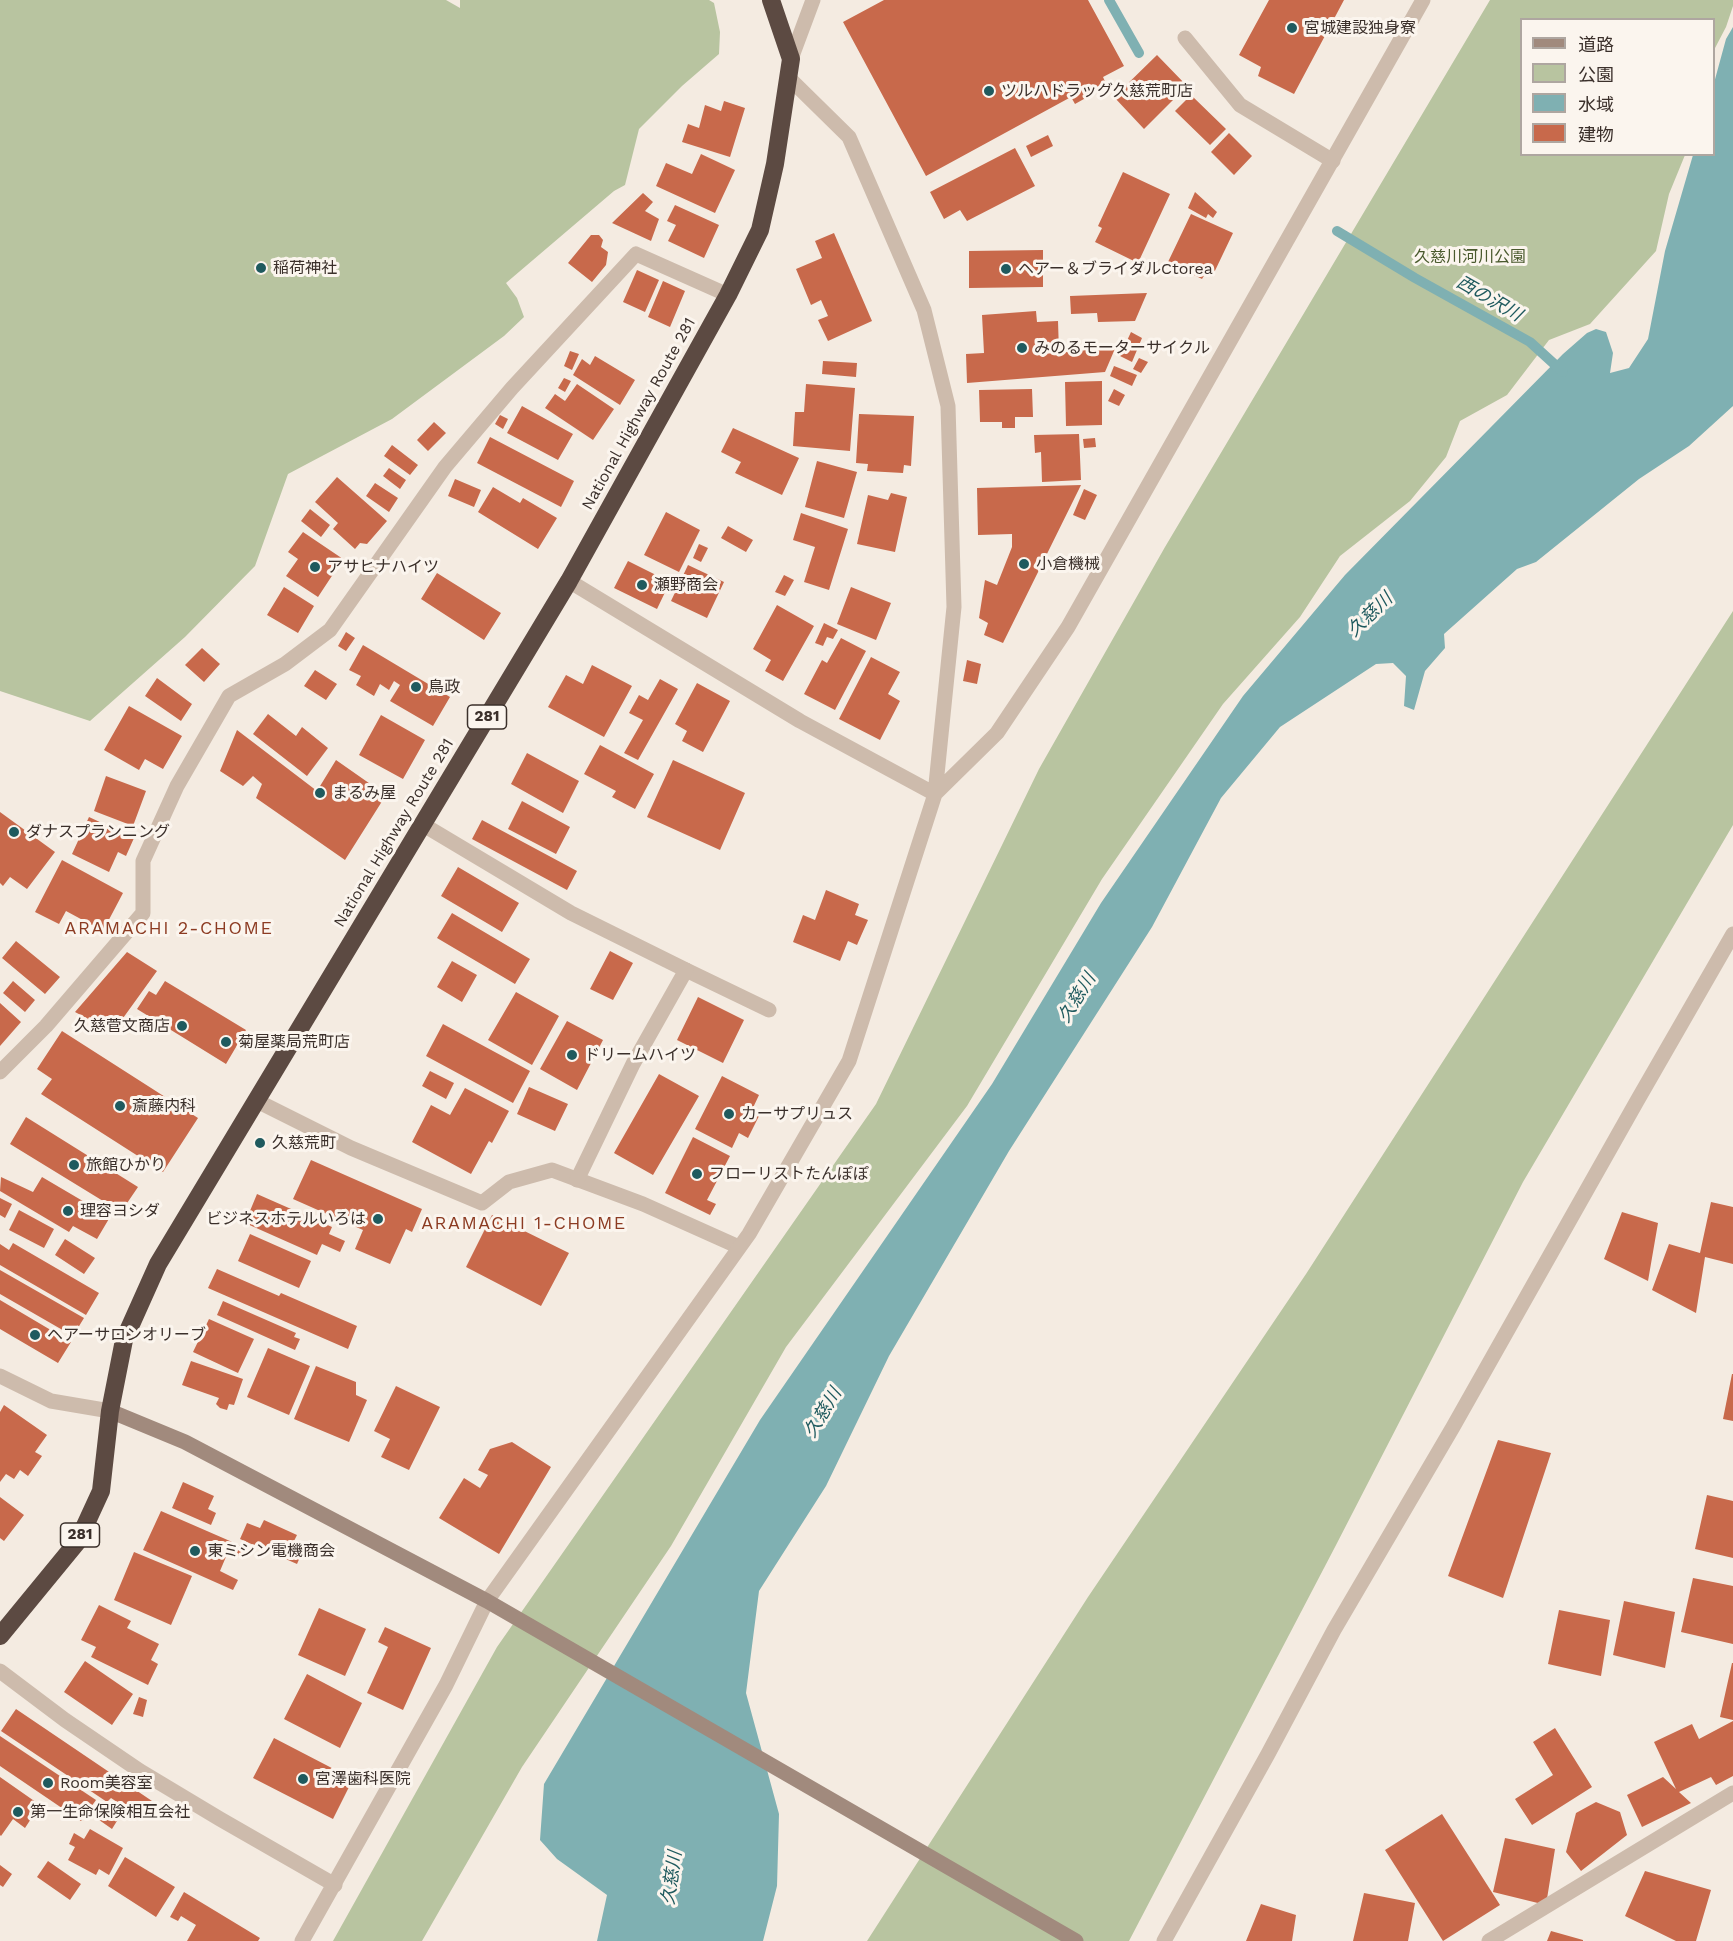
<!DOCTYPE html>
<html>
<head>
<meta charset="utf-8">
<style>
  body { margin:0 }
  #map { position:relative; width:1733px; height:1941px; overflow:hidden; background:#f4ebe1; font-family:"Work Sans","Noto Sans JP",sans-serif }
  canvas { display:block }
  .legend { position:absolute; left:1520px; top:18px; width:195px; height:138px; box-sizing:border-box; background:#fbf5ee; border:2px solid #aea6a0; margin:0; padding:8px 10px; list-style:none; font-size:18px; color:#3b302b }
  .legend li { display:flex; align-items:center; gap:12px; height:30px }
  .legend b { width:30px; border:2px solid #aea6a0 }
</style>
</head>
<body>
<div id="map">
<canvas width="1733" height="1941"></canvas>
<ul class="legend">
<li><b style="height:8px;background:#a18a7d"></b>道路</li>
<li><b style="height:16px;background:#b8c4a0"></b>公園</li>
<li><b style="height:16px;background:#7fb0b2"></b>水域</li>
<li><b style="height:16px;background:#c8694b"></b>建物</li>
</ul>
</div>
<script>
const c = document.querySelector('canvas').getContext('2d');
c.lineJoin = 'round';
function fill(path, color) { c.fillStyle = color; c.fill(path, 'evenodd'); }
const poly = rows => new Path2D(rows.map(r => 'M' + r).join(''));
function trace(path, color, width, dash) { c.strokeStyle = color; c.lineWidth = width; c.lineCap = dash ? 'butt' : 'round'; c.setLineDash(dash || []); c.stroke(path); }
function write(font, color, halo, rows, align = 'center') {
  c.font = font + ' "Work Sans","Noto Sans JP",sans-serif'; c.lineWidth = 6; c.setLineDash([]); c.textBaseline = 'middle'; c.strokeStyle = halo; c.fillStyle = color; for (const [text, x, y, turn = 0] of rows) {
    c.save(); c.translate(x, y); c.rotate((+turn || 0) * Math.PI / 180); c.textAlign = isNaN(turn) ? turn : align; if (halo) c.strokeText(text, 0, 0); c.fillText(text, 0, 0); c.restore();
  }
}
fill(poly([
  [0,0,446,0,460,8,460,0,709,0,714,3,720,32,719,54,682,86,639,129,625,185,614,191,506,283,517,298,524,317,504,336,392,419,288,474,255,566,185,637,90,721,0,691],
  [1490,0,1733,0,1733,6,1726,27,1714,50,1714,20,1522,20,1522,154,1685,155,1669,194,1656,251,1590,324,1549,340,1507,395,1460,421,1446,457,1410,501,1340,556,1300,617,1223,704,1102,879,967,1106,786,1347,671,1546,522,1767,422,1941,333,1941,497,1647,876,1104,1039,769,1165,547],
  [1733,611,1733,825,1523,1182,1335,1547,1129,1941,867,1941,1088,1597,1306,1274]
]), '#b8c4a0');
fill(poly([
  [1733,27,1733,406,1689,446,1639,479,1536,562,1517,569,1444,634,1445,648,1425,671,1414,710,1404,706,1406,676,1393,663,1376,664,1280,727,1221,798,1152,927,1009,1151,889,1356,826,1486,759,1591,746,1693,779,1814,777,1886,763,1941,597,1941,607,1895,557,1859,540,1840,544,1784,760,1420,992,1084,1101,903,1243,696,1345,575,1563,354,1587,333,1596,329,1606,332,1613,353,1610,373,1629,368,1648,339,1665,251,1693,155,1714,154,1714,83,1726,39]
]), '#7fb0b2');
trace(poly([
  [1109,0,1139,53],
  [1337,231,1415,278,1530,342,1563,372]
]), '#7fb0b2', 10);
fill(poly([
  [884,0,1088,0,1124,66,1103,77,1107,86,1075,104,1071,97,926,176,843,22],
  [1269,0,1344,0,1294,94,1258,76,1261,67,1239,55],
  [1157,55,1187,86,1144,129,1114,97],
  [1191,95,1226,129,1210,145,1175,111],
  [724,101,745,108,730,157,682,142,688,124,699,128,705,105,721,111],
  [1229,133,1252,156,1234,175,1211,152],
  [1048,135,1053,146,1031,157,1026,146],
  [1015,148,1035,186,967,221,960,210,944,219,930,192],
  [701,154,735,170,715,213,656,186,666,163,692,174],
  [1123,172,1170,194,1138,263,1095,242,1102,228,1098,226],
  [1195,192,1217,212,1213,218,1208,214,1206,218,1188,208],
  [643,193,653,202,645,211,659,219,651,241,612,223],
  [675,205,719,225,704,258,668,241,676,225,667,221],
  [1191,214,1233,233,1212,277,1205,274,1202,279,1168,262],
  [834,233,872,321,828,341,818,320,828,316,821,300,811,305,796,269,822,258,815,241],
  [591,235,599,235,603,240,601,247,608,252,606,265,592,282,568,263],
  [1043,250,1043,287,969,288,969,251],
  [259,261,268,265,263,275,254,271],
  [637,270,659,280,645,312,623,302],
  [663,281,685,291,670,327,648,317],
  [1147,293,1135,321,1098,322,1097,313,1071,314,1070,296],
  [1036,311,1037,322,1058,321,1059,352,1082,351,1086,345,1117,344,1105,372,967,383,966,354,984,353,982,315],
  [1131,332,1142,338,1132,362,1120,356],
  [570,351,579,354,572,370,564,366],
  [595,356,635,380,620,405,573,375,582,359,590,365],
  [1139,358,1148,362,1141,373,1133,369],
  [823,361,857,363,856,377,822,374],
  [1114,366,1137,375,1132,386,1110,376],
  [564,378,571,381,565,392,558,388],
  [1102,381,1102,425,1066,426,1065,382],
  [577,384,614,409,593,440,545,408,555,394,565,401],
  [806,384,855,388,850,451,793,446,795,412,804,412],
  [1032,389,1033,417,1015,417,1015,428,1002,428,1002,422,980,422,979,390],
  [1114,389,1125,395,1119,406,1108,401],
  [522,406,573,434,558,460,507,433],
  [859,414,914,416,911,466,904,465,903,473,867,471,868,464,856,463],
  [500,415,508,419,503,429,495,424],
  [434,422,446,433,428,451,417,440],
  [733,428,799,458,782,495,735,473,741,462,721,452],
  [1079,434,1081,480,1042,482,1041,452,1035,453,1034,435],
  [490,437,574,481,561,507,477,463],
  [1095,438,1096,447,1084,448,1083,439],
  [392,445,418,465,410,475,384,456],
  [817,461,857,472,844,518,805,507],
  [389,468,406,480,400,489,383,476],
  [337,477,387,521,367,544,360,543,355,549,333,529,338,523,315,502],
  [455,479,481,490,474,507,448,496],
  [375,483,398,498,389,512,366,496],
  [1081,485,1003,643,984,635,988,623,979,618,985,580,997,585,1012,547,1012,534,978,535,977,488],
  [493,487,520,503,523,498,557,518,538,549,478,512],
  [1084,489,1097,495,1085,520,1073,515],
  [891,493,907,497,895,552,857,544,868,495,888,500],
  [310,509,330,525,321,537,301,521],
  [666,512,700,530,679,572,644,555],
  [801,513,848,529,829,590,804,582,815,547,793,540],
  [728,526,753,540,746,552,721,538],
  [303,532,343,559,318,597,286,576,298,559,288,552],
  [699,544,708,548,701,562,693,558],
  [628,561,670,582,657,609,614,588],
  [688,565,724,582,707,618,671,601],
  [437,573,501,613,484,640,421,599],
  [784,575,794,580,785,596,775,592],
  [284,587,314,606,298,633,267,615],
  [851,587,891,603,876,640,837,624],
  [777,605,814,626,783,681,765,671,771,660,753,649],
  [824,623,838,630,833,639,827,637,823,646,815,643],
  [346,632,355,638,346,651,338,646],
  [841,638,866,651,835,710,804,694,822,660,827,663],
  [363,645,450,697,433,726,390,701,400,685,394,681,389,690,380,684,374,696,356,685,361,676,349,670],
  [202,648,220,664,204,682,185,665],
  [871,657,900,672,888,694,900,701,880,740,839,719],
  [967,660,981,664,977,684,963,681],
  [592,665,632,686,604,737,548,707,566,675,583,684],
  [315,670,337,684,326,700,304,686],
  [157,678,192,704,181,721,145,696],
  [660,679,678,689,638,760,624,753,643,720,629,713,639,695,648,700],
  [697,683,730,701,703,752,682,741,687,731,675,724],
  [129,706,182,736,163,769,145,759,139,770,104,750],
  [268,714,296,736,302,727,328,748,307,776,253,734],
  [381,715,425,740,403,779,359,755],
  [237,730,317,791,336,760,386,795,345,860,256,798,262,784,253,776,243,786,220,771],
  [600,745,654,774,635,809,612,797,616,791,584,774],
  [527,753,579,781,563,813,511,784],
  [673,760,745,793,720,850,647,817],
  [106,776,146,791,133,826,94,811],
  [522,801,570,827,556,854,508,829],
  [0,812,55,852,27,889,10,877,3,886,0,883],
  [89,817,134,838,126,856,118,852,109,872,72,854],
  [482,820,577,871,567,890,472,839],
  [62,860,123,893,103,931,66,911,59,924,35,912],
  [458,867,519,903,502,932,441,896],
  [826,890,859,904,855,915,868,920,857,945,848,941,840,961,793,942,803,915,815,920],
  [452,913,530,959,515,984,437,938],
  [16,941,60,977,45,994,2,958],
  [610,951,633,963,613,1000,590,989],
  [127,952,157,971,113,1032,75,1012],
  [452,961,477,975,462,1002,437,987],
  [13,981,35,1000,25,1012,3,993],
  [165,981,246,1030,226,1064,137,1009,149,991,156,995],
  [516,992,559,1016,532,1065,488,1040],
  [698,997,744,1020,723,1063,677,1040],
  [0,1003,21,1022,0,1046],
  [567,1021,603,1040,577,1090,540,1069],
  [443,1024,530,1071,513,1103,426,1056],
  [62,1031,198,1118,163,1172,41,1094,52,1079,37,1069],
  [430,1071,454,1083,446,1099,422,1086],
  [659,1074,699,1096,653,1175,614,1153],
  [722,1076,759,1095,751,1112,759,1116,748,1138,739,1133,732,1148,695,1129],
  [529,1087,568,1104,555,1131,517,1114],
  [465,1088,509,1111,492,1143,489,1141,471,1174,412,1142,431,1105,450,1115],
  [26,1117,138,1187,121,1212,10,1144],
  [693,1137,730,1156,707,1200,716,1204,710,1215,665,1193],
  [311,1160,422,1209,412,1232,406,1229,390,1264,355,1249,363,1230,293,1199],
  [1,1177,33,1192,42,1177,110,1217,97,1239,73,1226,69,1232,0,1191],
  [257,1194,332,1227,329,1234,345,1241,340,1252,322,1244,317,1255,245,1223],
  [0,1198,12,1204,5,1218,0,1215],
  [1711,1202,1733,1207,1733,1264,1705,1257,1696,1313,1652,1290,1669,1244,1700,1253],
  [19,1210,54,1229,44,1248,9,1230],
  [1622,1212,1658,1223,1648,1281,1604,1259],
  [492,1215,569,1253,541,1306,466,1267],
  [250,1234,311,1261,299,1288,238,1261],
  [65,1239,95,1258,84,1274,55,1255],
  [13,1243,99,1293,86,1315,0,1265,0,1244,9,1250],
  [217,1269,279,1296,281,1293,357,1326,348,1349,208,1288],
  [0,1270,84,1318,73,1336,0,1294],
  [0,1300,71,1342,58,1363,0,1329],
  [223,1301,296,1333,294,1337,300,1339,295,1350,217,1315],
  [209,1319,254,1339,238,1373,193,1352],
  [268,1348,310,1366,289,1415,247,1397],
  [191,1361,243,1379,234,1405,229,1404,227,1410,220,1408,216,1404,219,1398,182,1385],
  [316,1366,356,1382,356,1395,367,1400,349,1442,294,1419],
  [1732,1374,1733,1374,1733,1421,1723,1419],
  [396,1386,440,1407,409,1470,381,1457,390,1439,374,1431],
  [4,1405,47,1435,35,1452,42,1456,28,1476,20,1470,14,1479,6,1474,0,1482,0,1412],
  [1498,1440,1551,1453,1503,1598,1448,1576],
  [512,1442,551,1467,499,1554,439,1518,464,1478,480,1488,488,1475,478,1470,490,1449],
  [183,1482,214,1496,208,1509,216,1513,211,1525,172,1508],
  [1707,1495,1733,1501,1733,1558,1695,1549],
  [0,1497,24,1515,4,1541,0,1538],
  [161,1511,246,1548,242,1557,228,1552,220,1571,238,1580,233,1590,143,1550],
  [264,1520,297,1535,293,1543,304,1548,297,1564,240,1539,247,1523,260,1528],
  [134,1552,192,1576,171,1625,114,1600],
  [1693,1578,1733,1586,1733,1644,1681,1632],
  [1624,1601,1675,1612,1665,1668,1613,1655],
  [99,1605,131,1621,127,1628,159,1644,151,1660,158,1664,148,1685,91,1657,96,1647,81,1640],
  [319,1608,366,1629,345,1676,298,1655],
  [1559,1610,1610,1620,1601,1676,1548,1664],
  [385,1627,431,1648,403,1710,367,1693,388,1647,378,1642],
  [85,1661,133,1694,112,1725,64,1692],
  [1732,1663,1733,1663,1733,1720,1720,1717],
  [307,1674,362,1703,340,1748,284,1719],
  [139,1697,147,1700,143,1717,133,1714],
  [16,1709,152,1801,141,1818,111,1798,107,1802,1,1731],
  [1733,1721,1733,1776,1716,1785,1711,1777,1679,1792,1691,1803,1642,1827,1627,1795,1663,1777,1676,1789,1654,1742,1692,1724,1699,1739],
  [1555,1728,1592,1787,1532,1825,1515,1799,1553,1775,1533,1742],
  [0,1736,96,1800,81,1821,0,1766],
  [274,1738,353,1779,333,1819,253,1778],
  [0,1777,40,1805,25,1828,13,1819,1,1836,0,1835],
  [1596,1802,1620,1812,1627,1835,1581,1871,1566,1852,1576,1813],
  [100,1803,120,1816,112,1829,92,1815],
  [1442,1814,1500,1905,1443,1941,1385,1850],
  [90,1829,123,1848,109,1875,99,1869,96,1875,68,1860,75,1847,69,1844,74,1833,84,1839],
  [1505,1838,1555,1849,1546,1905,1493,1892],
  [125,1857,175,1887,156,1917,108,1886],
  [48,1861,81,1884,70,1900,37,1877],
  [0,1865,12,1874,3,1887,0,1885],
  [1645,1871,1711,1890,1696,1941,1676,1941,1625,1916],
  [184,1892,260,1938,258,1941,187,1941,196,1925,181,1916,178,1921,170,1917],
  [1364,1893,1415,1903,1408,1941,1353,1941],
  [1261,1904,1296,1915,1292,1941,1246,1941],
  [1551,1931,1583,1940,1583,1941,1547,1941]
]), '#c8694b');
trace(poly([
  [1185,38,1240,105,1333,161],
  [686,970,769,1010],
  [257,1101,351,1148,482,1203,509,1182,552,1170,643,1204,739,1247],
  [0,1671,65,1720,140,1771,220,1819,335,1885]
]), '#cdbbac', 15);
trace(poly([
  [791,59,813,0],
  [569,581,800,721,935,794,997,733,1068,627,1423,0],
  [422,824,571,913,686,970,633,1064,577,1180],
  [0,1072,46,1026,143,913,143,861,177,786,229,696,285,664,330,630,445,467,512,388,636,254,728,295],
  [0,1376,51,1401,110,1411],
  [302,1941,446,1685,487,1601,749,1234,849,1061,935,794,954,607,948,406,924,310,849,137,789,78],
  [1164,1941,1268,1754,1334,1630,1453,1427,1637,1101,1733,934],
  [1489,1941,1733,1793]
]), '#cdbbac', 15);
trace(poly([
  [110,1411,185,1442,487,1601,1076,1941]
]), '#a18a7d', 15);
trace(poly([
  [0,1636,78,1541,101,1491,110,1411,124,1340,158,1264,569,581,728,295,760,230,775,164,791,59,771,0]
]), '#5c4a42', 18);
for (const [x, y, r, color] of [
  [1292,28,6,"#1f5a5e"],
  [989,91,6,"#1f5a5e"],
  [261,268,6,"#1f5a5e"],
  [1006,269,6,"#1f5a5e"],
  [1022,348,6,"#1f5a5e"],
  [1024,564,6,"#1f5a5e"],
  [315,567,6,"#1f5a5e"],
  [642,585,6,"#1f5a5e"],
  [416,687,6,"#1f5a5e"],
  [320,793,6,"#1f5a5e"],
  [14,832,6,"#1f5a5e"],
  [182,1026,6,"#1f5a5e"],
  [226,1042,6,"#1f5a5e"],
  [572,1055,6,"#1f5a5e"],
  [120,1106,6,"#1f5a5e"],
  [729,1114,6,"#1f5a5e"],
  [260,1143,6,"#1f5a5e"],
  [74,1165,6,"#1f5a5e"],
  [697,1174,6,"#1f5a5e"],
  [68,1211,6,"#1f5a5e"],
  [378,1219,6,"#1f5a5e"],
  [35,1335,6,"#1f5a5e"],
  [195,1551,6,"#1f5a5e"],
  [303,1779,6,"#1f5a5e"],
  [48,1783,6,"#1f5a5e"],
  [18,1812,6,"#1f5a5e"]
]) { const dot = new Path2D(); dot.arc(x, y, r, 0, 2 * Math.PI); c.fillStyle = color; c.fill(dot); trace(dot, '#fbf5ee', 2); }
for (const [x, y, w] of [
  [487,717,39],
  [80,1535,39]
]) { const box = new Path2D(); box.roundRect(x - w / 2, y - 12, w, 24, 4.5); c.fillStyle = '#fbf5ee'; c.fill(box); trace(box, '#3b302b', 1.5); }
write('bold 15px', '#3b302b', null, [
  ["281",487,717],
  ["281",80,1535]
]);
write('16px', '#3b302b', '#fbf5ee', [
  ["宮城建設独身寮",1304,28],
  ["ツルハドラッグ久慈荒町店",1001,91],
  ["稲荷神社",273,268],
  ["ヘアー＆ブライダルCtorea",1018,269],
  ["みのるモーターサイクル",1034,348],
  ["小倉機械",1036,564],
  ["アサヒナハイツ",327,567],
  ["瀬野商会",654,585],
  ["鳥政",428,687],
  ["まるみ屋",332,793],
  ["ダナスプランニング",26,832],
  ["久慈菅文商店",170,1026,"right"],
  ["菊屋薬局荒町店",238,1042],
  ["ドリームハイツ",584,1055],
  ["斎藤内科",132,1106],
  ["カーサプリュス",741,1114],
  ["久慈荒町",272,1143],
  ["旅館ひかり",86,1165],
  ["フローリストたんぽぽ",709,1174],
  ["理容ヨシダ",80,1211],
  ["ビジネスホテルいろは",366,1219,"right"],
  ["ヘアーサロンオリーブ",47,1335],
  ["東ミシン電機商会",207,1551],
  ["宮澤歯科医院",315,1779],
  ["Room美容室",60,1783],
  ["第一生命保険相互会社",30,1812]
], 'left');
write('16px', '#4a5a2e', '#fbf5ee', [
  ["久慈川河川公園",1470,257]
]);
write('16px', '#3b302b', '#fbf5ee', [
  ["National Highway Route 281",639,414,-61],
  ["National Highway Route 281",394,833,-59]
]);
write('italic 18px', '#1f5a5e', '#fbf5ee', [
  ["西の沢川",1489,299,30],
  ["久慈川",1370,615,-44],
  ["久慈川",1077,998,-58],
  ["久慈川",823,1413,-59],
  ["久慈川",672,1878,-82]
]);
c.letterSpacing = '1.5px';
write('18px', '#8c3b22', '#fbf5ee', [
  ["ARAMACHI 2-CHOME",169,929],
  ["ARAMACHI 1-CHOME",524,1224]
]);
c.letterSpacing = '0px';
</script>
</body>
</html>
